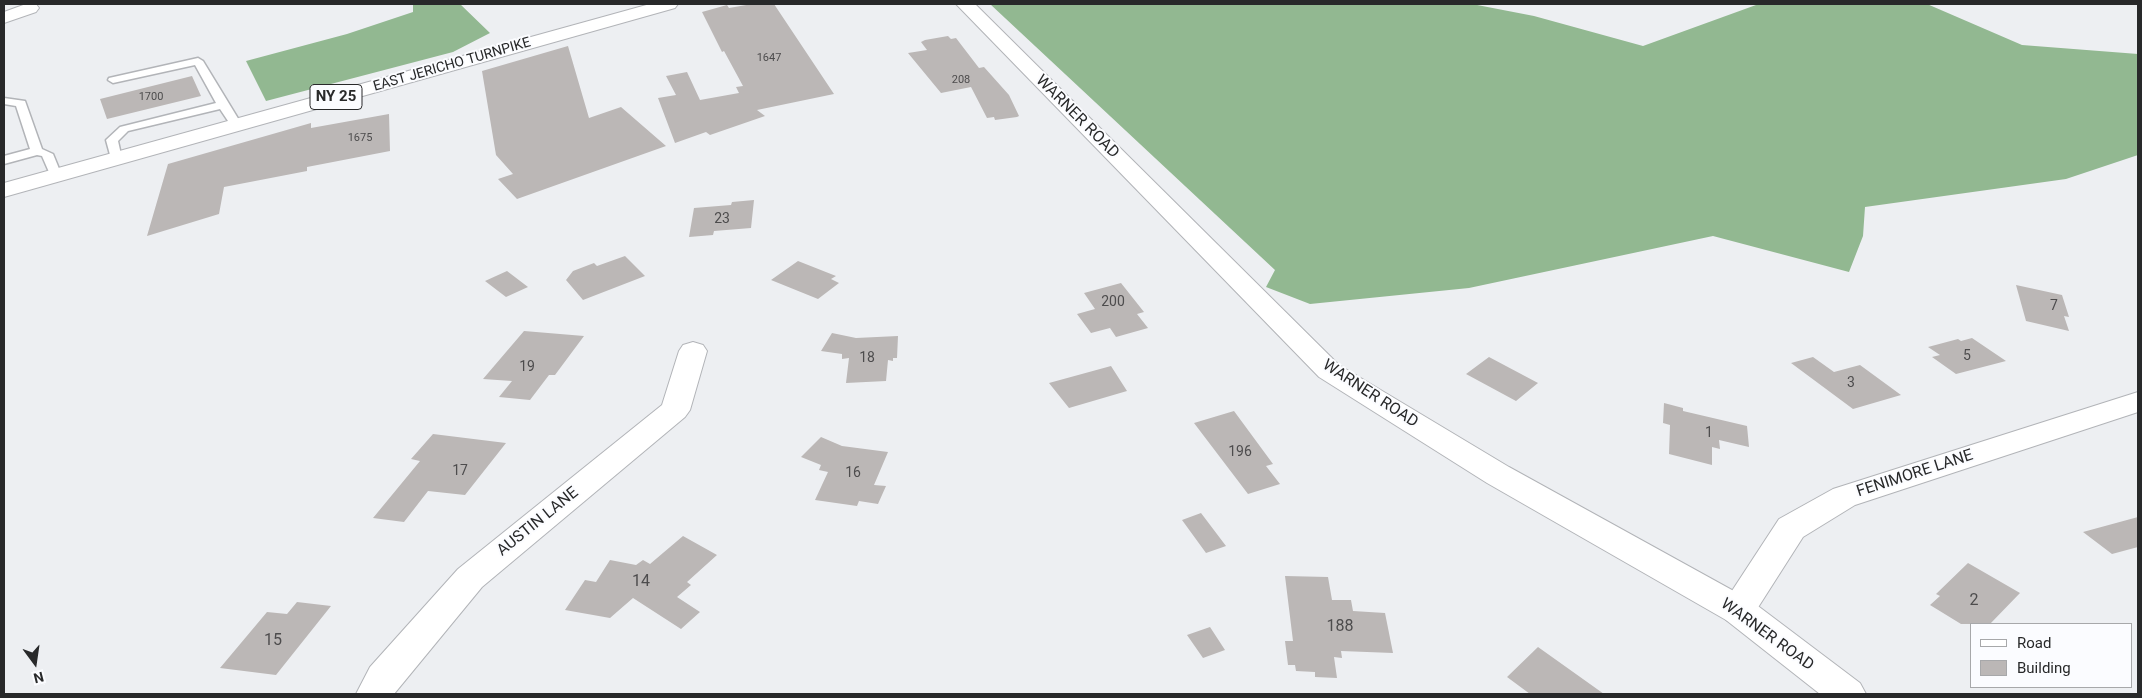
<!DOCTYPE html>
<html>
<head>
<meta charset="utf-8">
<style>
  body { margin:0 }
  #map { position:relative; width:2142px; height:698px; overflow:hidden; background:#edeff2; font-family:Roboto,sans-serif }
  canvas { display:block }
  .frame { position:absolute; inset:0; border:5px solid #28292a; pointer-events:none }
  .legend { position:absolute; left:1970px; top:623px; width:162px; height:65px; box-sizing:border-box; background:#fbfcff; border:1px solid #a7a8aa; margin:0; padding:6px 9px; list-style:none; font-size:15px; color:#28292a }
  .legend li { display:flex; align-items:center; gap:10px; height:25px }
  .legend b { width:25px; border:1px solid #a7a8aa }
  .north { position:absolute; left:10px; top:638px; width:50px; height:50px; -webkit-text-stroke:4px #fbfcff; paint-order:stroke; rotate:166deg; font-size:14px; font-weight:700; line-height:20px; text-align:center; color:#28292a }
  .north::after { content:''; display:block; margin:auto; width:18px; height:22px; background:#28292a; clip-path:polygon(50% 0,100% 100%,50% 72%,0 100%) }
</style>
</head>
<body>
<div id="map">
<canvas width="2142" height="698"></canvas>
<div class="frame"></div>
<ul class="legend">
<li><b style="height:6px;background:#fff"></b>Road</li>
<li><b style="height:14px;background:#bbb7b6"></b>Building</li>
</ul>
<div class="north">N</div>
</div>
<script>
const c = document.querySelector('canvas').getContext('2d');
c.lineJoin = 'round';
function fill(path, color) { c.fillStyle = color; c.fill(path, 'evenodd'); }
const poly = rows => new Path2D(rows.map(r => 'M' + r).join(''));
function trace(path, color, width, dash) { c.strokeStyle = color; c.lineWidth = width; c.lineCap = dash ? 'butt' : 'round'; c.setLineDash(dash || []); c.stroke(path); }
function write(font, color, halo, rows, align = 'center') {
  c.font = font + ' Roboto,sans-serif'; c.lineWidth = 4; c.setLineDash([]); c.textBaseline = 'middle'; c.strokeStyle = halo; c.fillStyle = color; for (const [text, x, y, turn = 0] of rows) {
    c.save(); c.translate(x, y); c.rotate((+turn || 0) * Math.PI / 180); c.textAlign = isNaN(turn) ? turn : align; if (halo) c.strokeText(text, 0, 0); c.fillText(text, 0, 0); c.restore();
  }
}
fill(poly([
  [413,4,460,4,490,33,453,52,266,101,246,61,347,34,413,12],
  [990,4,1472,4,1534,16,1643,46,1756,5,1927,4,2022,45,2138,54,2138,155,2066,179,1865,207,1863,236,1849,272,1713,236,1469,288,1310,304,1266,287,1275,270]
]), '#92b891');
fill(poly([
  [752,4,774,4,834,94,757,110,765,116,710,135,706,132,675,143,658,98,676,95,666,76,687,72,700,100,739,93,736,87,743,86,724,51,722,52,702,12,727,5,729,8],
  [948,36,951,39,956,38,979,68,984,67,1009,95,1019,116,1017,117,995,120,994,117,987,118,971,87,941,93,908,53,927,50,921,42,925,40],
  [568,46,589,118,621,107,666,146,517,199,498,179,513,174,496,155,482,71],
  [192,76,201,96,107,119,100,99],
  [389,114,390,151,307,167,307,171,224,187,219,214,147,236,168,164,311,123,311,128],
  [754,200,751,228,714,231,713,235,689,237,694,208,731,205,732,202],
  [625,256,645,276,583,300,566,280,573,271,594,263,597,266],
  [798,261,836,276,831,279,839,283,818,299,771,280],
  [507,271,528,287,506,297,485,281],
  [1121,283,1144,312,1137,314,1148,328,1116,337,1110,328,1091,333,1077,314,1095,309,1084,293],
  [2016,285,2062,295,2069,317,2064,316,2069,331,2026,321],
  [524,331,584,336,555,375,549,375,530,400,499,397,512,381,483,379],
  [832,333,856,338,898,336,897,358,893,358,893,361,888,360,886,381,846,383,849,358,842,359,842,354,821,351],
  [1972,338,2006,361,1956,374,1932,357,1940,355,1928,347,1958,339,1961,341],
  [1489,357,1538,383,1516,401,1466,374],
  [1813,357,1834,372,1860,365,1901,395,1853,409,1791,363],
  [1111,366,1127,391,1069,408,1049,383],
  [1664,403,1683,408,1683,411,1747,426,1749,447,1719,440,1720,449,1712,447,1712,465,1669,454,1670,425,1663,423],
  [1234,411,1273,464,1266,466,1280,484,1248,494,1194,423],
  [433,434,506,443,465,495,428,491,404,522,373,518,420,461,411,459],
  [821,437,842,446,888,452,874,485,886,486,878,504,859,501,857,506,815,500,828,472,819,470,821,465,801,457],
  [1201,513,1226,546,1206,553,1182,520],
  [2138,517,2138,547,2112,554,2083,532],
  [683,536,717,555,687,582,691,585,677,597,700,612,681,629,633,598,610,618,565,610,585,580,596,582,610,560,636,565,643,560,650,564],
  [1968,563,2020,593,1990,624,1961,624,1930,605,1940,596,1936,594],
  [1285,576,1328,577,1332,600,1351,600,1353,611,1385,613,1393,653,1341,651,1342,658,1334,657,1337,678,1315,677,1315,672,1296,671,1295,665,1288,665,1285,641,1293,641],
  [297,602,331,606,276,675,220,668,267,612,287,614],
  [1210,627,1225,650,1203,658,1187,635],
  [1538,647,1604,694,1530,694,1507,677]
]), '#bbb7b6');
const lane = poly([
  [198,58,203,61,242,125,240,127,232,127,220,109,128,131,118,141,122,159,116,163,112,162,106,140,120,127,216,103,195,65,113,83,108,80,109,78,198,58],
  [4,98,25,101,42,149,53,154,62,176,60,179,52,179,42,156,37,155,4,164,4,156,30,149,16,106,4,104,4,98]
]);
const street = poly([
  [26,4,36,4,39,8,36,12,4,23,4,12,26,4],
  [693,342,703,345,707,351,690,410,685,417,482,587,394,694,356,694,370,667,458,569,662,405,679,351,683,345,693,342],
  [2138,392,2138,412,1855,505,1803,537,1750,620,1738,624,1726,620,1720,610,1726,600,1779,519,1833,489,2138,392]
]);
const secondary = poly([
  [956,4,975,4,1339,365,1509,467,1750,600,1860,683,1866,694,1820,694,1726,620,1487,483,1319,377,956,4]
]);
const primary = poly([
  [650,4,678,4,675,8,4,197,4,183,650,4]
]);
trace(lane, '#b2b4b8', 3);
trace(street, '#b2b4b8', 2);
trace(secondary, '#b2b4b8', 2);
trace(primary, '#b2b4b8', 2);
fill(lane, '#fff');
fill(street, '#fff');
fill(secondary, '#fff');
fill(primary, '#fff');
write('11px', '#4d4c4d', null, [
  ["1647",769,58],
  ["208",961,80],
  ["1700",151,97],
  ["1675",360,138]
]);
write('14px', '#28292a', '#fbfcff', [
  ["EAST JERICHO TURNPIKE",452,65,-16]
]);
write('14px', '#4d4c4d', null, [
  ["23",722,219],
  ["200",1113,302],
  ["7",2054,306],
  ["5",1967,356],
  ["18",867,358],
  ["19",527,367],
  ["3",1851,383],
  ["1",1709,433],
  ["196",1240,452],
  ["17",460,471],
  ["16",853,473]
]);
for (const [x, y, w] of [
  [336,97,52]
]) { const box = new Path2D(); box.roundRect(x - w / 2, y - 12.5, w, 25, 4); c.fillStyle = '#fbfcff'; c.fill(box); trace(box, '#28292a', 1); }
write('bold 15px', '#28292a', null, [
  ["NY 25",336,97]
]);
write('16px', '#28292a', '#fbfcff', [
  ["WARNER ROAD",1077,117,45],
  ["WARNER ROAD",1370,394,33],
  ["FENIMORE LANE",1915,474,-18],
  ["AUSTIN LANE",538,522,-39],
  ["WARNER ROAD",1767,635,36]
]);
write('16px', '#4d4c4d', null, [
  ["14",641,582],
  ["2",1974,601],
  ["188",1340,627],
  ["15",273,641]
]);
</script>
</body>
</html>
